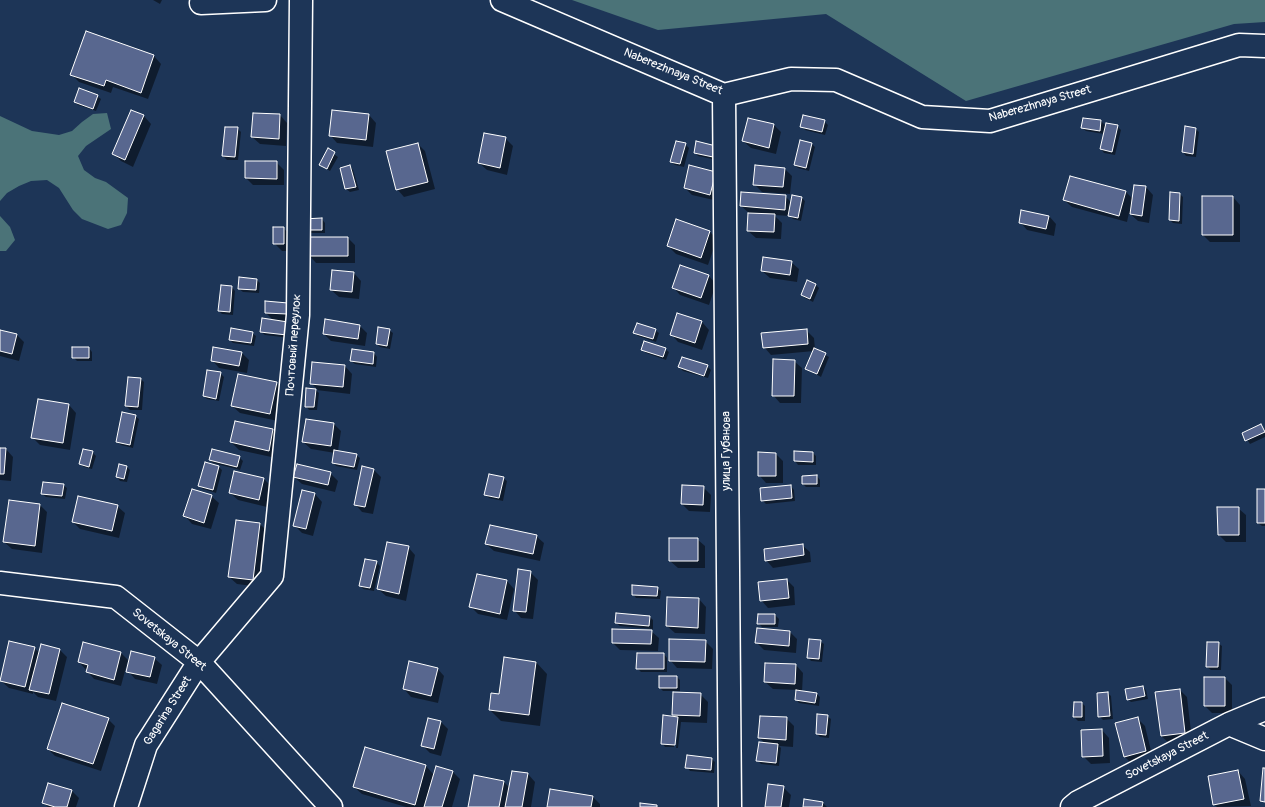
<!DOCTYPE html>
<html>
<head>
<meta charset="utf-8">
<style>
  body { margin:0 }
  canvas { display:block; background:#1d3557 }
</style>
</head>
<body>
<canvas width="1265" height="807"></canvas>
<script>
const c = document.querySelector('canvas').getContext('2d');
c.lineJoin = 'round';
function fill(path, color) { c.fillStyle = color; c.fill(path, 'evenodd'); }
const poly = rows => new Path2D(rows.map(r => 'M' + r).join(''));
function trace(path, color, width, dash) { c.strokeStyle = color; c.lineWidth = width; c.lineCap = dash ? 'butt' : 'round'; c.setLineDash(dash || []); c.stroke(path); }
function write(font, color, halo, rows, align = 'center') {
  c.font = font + ' Pangolin,sans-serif'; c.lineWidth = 3; c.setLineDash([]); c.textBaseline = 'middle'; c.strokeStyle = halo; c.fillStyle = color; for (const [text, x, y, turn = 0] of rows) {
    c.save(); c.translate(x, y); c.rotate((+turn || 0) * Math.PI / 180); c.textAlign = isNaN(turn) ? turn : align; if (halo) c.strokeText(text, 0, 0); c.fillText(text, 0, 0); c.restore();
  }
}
fill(poly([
  [572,0,1265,0,1265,22,1234,24,966,101,826,14,658,30],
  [107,113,111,129,86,146,78,156,84,170,95,178,106,182,128,198,127,213,121,225,108,229,82,219,73,210,59,188,47,180,31,181,19,186,7,193,0,201,0,116,32,131,59,135,72,131,82,122,93,114],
  [0,216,10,227,15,240,6,251,0,251]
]), '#4b7378');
fill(poly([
  [153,0,162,0,160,4],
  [87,32,154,56,161,64,148,99,113,87,111,93,79,82,71,74],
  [97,96,101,99,96,111,78,105,75,102],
  [132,111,144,116,151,124,133,167,121,161,114,154],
  [333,111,369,115,376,123,373,147,337,143,330,135],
  [280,115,287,123,286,146,260,144,252,137],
  [749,119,774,125,781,132,776,154,751,148,743,141],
  [1083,119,1101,121,1106,126,1117,126,1121,130,1115,155,1104,153,1101,149,1104,134,1086,131,1082,128],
  [824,121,828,125,825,135,805,130,802,126],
  [237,128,241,132,238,160,227,160,223,156],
  [1196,129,1199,132,1196,157,1186,156,1183,152],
  [505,138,513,146,507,175,487,170,479,163],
  [418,144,425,151,435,189,404,197,397,189],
  [685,144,689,148,684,167,675,165,671,162],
  [812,144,815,147,809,171,798,168,795,165],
  [715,147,717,160,698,156,695,152],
  [328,150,338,157,330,171,321,165],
  [276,162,284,170,284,185,253,185,246,178],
  [350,166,353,170,359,190,350,192,346,189,341,169],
  [756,166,785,169,792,176,790,194,762,192,754,184],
  [715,173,718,201,692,195,685,188],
  [1071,177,1126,192,1133,199,1135,186,1146,187,1153,195,1149,223,1138,221,1129,213,1127,222,1072,207,1064,200],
  [1171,193,1180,194,1183,197,1182,224,1173,223,1170,220],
  [785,196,792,203,802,198,805,201,801,221,793,219,790,216,774,215,782,223,781,239,756,238,748,231,749,213,741,206],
  [1233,197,1240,205,1240,242,1210,242,1203,235],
  [1049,216,1056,224,1054,236,1027,230,1020,222],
  [322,219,325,223,325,233,308,233,305,230],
  [283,228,291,235,291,251,282,251,274,243],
  [709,231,717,239,708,265,676,254,668,246],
  [348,238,355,245,355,263,316,263,309,255],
  [791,262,799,269,797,282,770,278,762,271],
  [680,266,709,276,716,284,709,305,680,295,673,287],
  [354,273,361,281,359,299,339,297,331,290],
  [257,280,260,283,259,293,243,292,239,289],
  [815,284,819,288,813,302,805,298,802,295],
  [232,287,235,291,233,315,222,314,219,311],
  [288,304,291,326,264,331,264,333,290,336,290,338,265,335,261,332,274,321,266,313],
  [326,321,360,326,367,333,365,346,331,341,324,334],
  [702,322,709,330,702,350,678,342,671,334],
  [389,330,393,333,390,349,380,347,377,344],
  [655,330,659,333,656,342,638,336,635,333],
  [806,330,814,338,815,349,829,357,821,377,807,369,814,351,771,355,764,347],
  [0,331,17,335,24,342,19,361,0,356],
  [252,333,256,336,254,346,233,343,230,340],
  [89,348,92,352,92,361,77,361,73,357],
  [642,349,665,349,669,352,666,360,646,353],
  [242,353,249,360,247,373,219,368,212,360],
  [374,353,377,357,376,367,355,364,351,361],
  [794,361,802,368,801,403,780,403,773,395],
  [313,363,345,366,352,374,350,394,316,390,319,393,317,410,309,410,306,406,307,389,318,390,311,383],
  [707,366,711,370,708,378,683,371,679,367],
  [220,373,224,377,219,401,207,399,204,396],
  [141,379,144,382,142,410,130,410,126,406],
  [276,383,284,391,278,421,240,413,232,406],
  [38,401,69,405,76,413,70,450,40,445,33,438],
  [135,416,139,419,133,448,121,445,117,442],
  [334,424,341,431,338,451,356,455,360,458,357,470,336,466,333,462,335,453,311,449,303,442],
  [1261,425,1265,430,1265,437,1250,444,1243,433],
  [273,430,280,438,276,458,239,450,231,442],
  [0,449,6,449,13,457,11,481,0,480],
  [92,452,96,456,92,469,84,467,80,464],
  [795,452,813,453,816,456,816,465,798,465,795,461],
  [776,454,783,461,783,483,766,483,759,475],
  [239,457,243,461,240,470,213,463,210,460],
  [120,465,127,467,130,470,127,482,120,481,117,477],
  [219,467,222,470,216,493,203,489,199,486],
  [363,467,374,470,381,477,373,514,362,512,355,504],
  [235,472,264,479,271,486,267,507,238,500,230,493],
  [330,473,338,481,335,492,302,484,294,477],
  [817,476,820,480,820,487,806,487,803,484],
  [503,478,507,481,503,501,489,498,485,494],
  [63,485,67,488,65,499,46,497,42,494],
  [791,486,794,490,795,501,766,504,762,500],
  [703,487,711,495,710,512,689,511,682,504],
  [1265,490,1265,526,1262,526,1258,523],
  [303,491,315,494,322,502,313,536,302,533,294,525],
  [211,496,219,503,211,529,192,524,185,516],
  [40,505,47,512,42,553,12,549,4,542],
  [117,506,125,513,119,538,80,529,73,522],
  [1238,508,1246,515,1246,542,1226,542,1219,535],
  [260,524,267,531,260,587,237,584,229,577],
  [536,536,544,543,540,561,494,551,486,544],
  [697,539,705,546,705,568,678,568,670,561],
  [802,545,810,552,811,562,773,568,766,560],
  [408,547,415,555,406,601,386,596,378,589],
  [376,562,380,566,374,591,363,589,360,585],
  [530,572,538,580,533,619,521,618,514,610],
  [478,575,507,581,514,589,507,620,478,614,470,606],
  [787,580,794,587,795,605,768,608,761,600],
  [657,588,661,591,660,599,636,598,633,594],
  [699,599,706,607,705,634,675,633,667,626],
  [617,614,650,617,653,620,653,629,620,626,616,623],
  [759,615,775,615,779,619,778,627,762,627,758,623],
  [651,631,659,638,658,651,620,650,613,643],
  [790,632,797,639,796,653,764,650,756,642],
  [705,641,713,649,712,669,677,668,670,660],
  [820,641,824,644,822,662,811,661,808,657],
  [1208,643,1218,643,1222,646,1221,670,1211,670,1207,667],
  [42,646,60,650,67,657,56,701,38,697,33,692,33,694,9,688,1,681,34,648,40,653],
  [120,652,128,660,121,686,94,679,79,662],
  [664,654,667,658,667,672,641,672,637,668],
  [154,658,162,665,157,684,135,679,128,671],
  [536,662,547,674,540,726,501,721,490,710,500,695],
  [796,665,803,673,802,692,817,694,820,697,819,706,799,703,796,699,797,690,773,689,765,682],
  [437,668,444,676,438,703,411,697,404,689],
  [677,677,680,680,680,691,663,691,660,688],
  [1225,678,1232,685,1232,713,1212,713,1205,706],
  [1143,687,1146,690,1148,699,1131,702,1128,699],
  [1180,690,1187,697,1192,740,1169,743,1161,736],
  [1108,693,1111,696,1113,719,1103,720,1099,716],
  [700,694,708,702,707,723,681,722,678,748,676,748,678,719,676,719,674,747,665,747,662,743,676,717,673,714],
  [1075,703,1082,703,1085,706,1085,721,1078,721,1074,717],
  [827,716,831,719,829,738,820,737,817,734],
  [786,718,794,726,793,747,779,746,781,748,779,766,761,764,757,760,765,743,759,738],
  [1137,718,1145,726,1153,759,1132,764,1125,757],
  [108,719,115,726,101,771,55,756,48,749],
  [440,721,448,729,441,756,430,753,423,746],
  [1102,730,1109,738,1110,763,1091,764,1083,756],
  [712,759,715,762,714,773,690,771,687,767],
  [426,766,434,775,437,767,453,772,460,779,452,807,406,807,362,794,354,787],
  [1238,771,1245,779,1251,806,1217,807,1214,804],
  [528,774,535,782,531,807,469,807,475,776,504,782,510,788],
  [783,787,791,795,789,807,766,807],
  [71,790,79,798,76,807,48,807,44,803],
  [593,797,600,804,600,807,548,807],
  [822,802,827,807,804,807]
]), '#0007');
const building = poly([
  [86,31,154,55,141,93,106,80,104,86,70,75,86,31],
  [79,88,98,95,93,109,74,102,79,88],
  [131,110,144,115,125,160,112,154,131,110],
  [332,110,369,114,366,140,329,136,332,110],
  [253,113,280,114,279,139,251,137,253,113],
  [803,115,825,120,822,132,800,127,803,115],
  [748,118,774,124,769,148,742,141,748,118],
  [1083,118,1101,120,1100,131,1081,128,1083,118],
  [1106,123,1118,125,1112,152,1100,149,1106,123],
  [1185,126,1196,128,1193,154,1182,152,1185,126],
  [225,127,238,127,235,157,222,156,225,127],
  [484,133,506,137,500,168,478,163,484,133],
  [800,140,812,143,806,168,794,165,800,140],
  [676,141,686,143,680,164,670,162,676,141],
  [696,141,716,146,713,157,694,153,696,141],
  [418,143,428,182,396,190,386,151,418,143],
  [328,148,335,152,327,169,319,165,328,148],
  [245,161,277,161,277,179,245,178,245,161],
  [350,165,356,187,345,189,340,168,350,165],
  [689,165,716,172,710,195,684,188,689,165],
  [755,165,785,168,783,187,753,185,755,165],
  [1070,176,1126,191,1119,216,1063,200,1070,176],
  [1134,185,1146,186,1142,216,1130,214,1134,185],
  [741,192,786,195,785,210,740,206,741,192],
  [1170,192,1180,193,1179,221,1169,220,1170,192],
  [792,195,802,197,798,218,788,216,792,195],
  [1202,196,1233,196,1233,235,1202,235,1202,196],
  [1021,210,1049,216,1046,229,1019,223,1021,210],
  [748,213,775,214,774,232,747,231,748,213],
  [322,218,322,230,304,230,303,219,322,218],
  [676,219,710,231,701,258,667,246,676,219],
  [273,227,284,227,284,244,273,244,273,227],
  [308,237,348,237,348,256,308,256,308,237],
  [763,257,792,261,790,275,761,271,763,257],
  [680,265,709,275,701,298,672,288,680,265],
  [332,270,354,272,352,292,330,290,332,270],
  [239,277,257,279,256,290,238,289,239,277],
  [807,280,816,284,810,299,801,295,807,280],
  [221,285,232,286,230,312,218,311,221,285],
  [265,301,288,303,287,314,265,313,265,301],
  [677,313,702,321,695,343,670,335,677,313],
  [262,318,288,322,287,335,260,332,262,318],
  [325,319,360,325,358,339,323,334,325,319],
  [637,323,656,329,653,339,633,333,637,323],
  [378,327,390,329,387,346,376,344,378,327],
  [231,328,253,332,251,343,229,340,231,328],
  [807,329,808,344,763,348,761,333,807,329],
  [0,330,17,334,12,354,0,351,0,330],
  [644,341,666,348,663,357,641,350,644,341],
  [72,347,89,347,89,358,72,358,72,347],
  [213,347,242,352,239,366,211,361,213,347],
  [814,348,826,353,817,374,805,369,814,348],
  [352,349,374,352,373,364,350,361,352,349],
  [682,357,708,365,704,376,678,367,682,357],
  [773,359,795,360,794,396,772,396,773,359],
  [312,362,345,365,343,387,310,384,312,362],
  [207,370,221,372,216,399,203,396,207,370],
  [238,374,277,382,270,414,231,406,238,374],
  [128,377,141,378,138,407,125,406,128,377],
  [306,388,316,389,314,407,305,407,306,388],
  [38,399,69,404,63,443,31,438,38,399],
  [122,412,136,415,130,445,116,442,122,412],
  [306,419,334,423,331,446,302,442,306,419],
  [235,421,273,429,269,451,230,442,235,421],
  [1261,424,1265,432,1245,441,1242,433,1261,424],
  [0,448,6,448,4,474,0,474,0,448],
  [83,449,93,451,89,467,79,464,83,449],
  [212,449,240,456,237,467,209,460,212,449],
  [334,450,357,454,354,467,332,463,334,450],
  [794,451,813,452,813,462,794,461,794,451],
  [758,452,776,453,776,476,758,476,758,452],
  [205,462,219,466,213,490,198,486,205,462],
  [119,464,127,466,124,479,116,477,119,464],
  [297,464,331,472,328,485,293,477,297,464],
  [362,466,374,469,365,507,354,505,362,466],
  [234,471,264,478,259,500,229,493,234,471],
  [489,474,504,477,499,498,484,495,489,474],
  [817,475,817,484,802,484,802,476,817,475],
  [43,482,64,484,62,496,41,494,43,482],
  [682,485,704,486,703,505,681,504,682,485],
  [791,485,792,498,761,501,760,488,791,485],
  [192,489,212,495,204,523,183,516,192,489],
  [1257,489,1265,489,1265,523,1257,523,1257,489],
  [302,490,315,493,306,529,293,526,302,490],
  [78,496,118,505,112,531,72,522,78,496],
  [9,500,40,504,35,546,3,542,9,500],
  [1217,507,1239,507,1239,535,1218,535,1217,507],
  [236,520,260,523,253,580,228,577,236,520],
  [490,525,537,535,533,554,485,544,490,525],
  [669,538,698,538,698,561,669,561,669,538],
  [387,542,409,546,399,594,377,589,387,542],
  [803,544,804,555,765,561,764,549,803,544],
  [365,559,377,561,370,588,359,586,365,559],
  [518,569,531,571,526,612,513,611,518,569],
  [477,574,507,580,500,614,469,607,477,574],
  [787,579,789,598,760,601,758,582,787,579],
  [632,585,658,587,657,596,632,595,632,585],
  [667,597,699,598,698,628,666,626,667,597],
  [616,613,650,616,649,626,615,623,616,613],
  [758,614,775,614,775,624,757,624,758,614],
  [757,628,790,631,789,646,755,643,757,628],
  [612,629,652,630,651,644,612,643,612,629],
  [669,639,706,640,705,662,669,661,669,639],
  [809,639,821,640,819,659,807,658,809,639],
  [9,641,35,647,25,687,0,681,9,641],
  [83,642,121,652,114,680,86,672,88,665,78,662,83,642],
  [1207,642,1219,642,1218,667,1206,667,1207,642],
  [41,644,60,649,49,694,29,690,41,644],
  [131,651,155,657,150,677,126,672,131,651],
  [637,653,664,653,664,669,636,669,637,653],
  [504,657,536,662,529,715,489,710,491,693,499,694,504,657],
  [409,661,438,668,431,696,403,689,409,661],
  [765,663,796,664,795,684,764,682,765,663],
  [659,676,677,676,677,688,659,688,659,676],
  [1204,677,1225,677,1225,706,1204,706,1204,677],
  [1143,686,1145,696,1127,700,1125,689,1143,686],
  [1180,689,1185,733,1161,736,1155,692,1180,689],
  [796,690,817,693,815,703,795,700,796,690],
  [673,692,701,693,700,716,672,715,673,692],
  [1108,692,1110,716,1098,717,1097,693,1108,692],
  [1074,702,1082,702,1082,717,1073,717,1074,702],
  [62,703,109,718,93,764,47,749,62,703],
  [817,714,828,715,826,735,816,734,817,714],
  [663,715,678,717,675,745,661,744,663,715],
  [760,716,787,717,786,740,758,738,760,716],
  [1138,717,1146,751,1124,757,1115,723,1138,717],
  [428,718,441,721,434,749,421,746,428,718],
  [1102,729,1103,756,1082,757,1081,730,1102,729],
  [759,742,778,744,776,763,756,761,759,742],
  [365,747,426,765,415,805,353,787,365,747],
  [687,755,712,758,711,770,685,768,687,755],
  [436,766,453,771,442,807,424,807,436,766],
  [1263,768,1265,768,1265,802,1260,801,1263,768],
  [1238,770,1244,799,1213,805,1208,776,1238,770],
  [512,771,528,773,522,807,505,807,512,771],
  [474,775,504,781,499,807,468,807,474,775],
  [48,783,72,790,67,807,55,807,42,803,48,783],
  [768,784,784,786,781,807,765,807,768,784],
  [550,789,593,796,591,807,547,807,550,789],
  [804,799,823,802,822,807,803,807,804,799],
  [640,803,657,805,657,807,640,807,640,803]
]);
fill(building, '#58678f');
trace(building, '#fff', 1);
const minor = poly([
  [502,0,724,95,791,79,836,80,922,117,990,121,1239,45,1265,46],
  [201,3,265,0],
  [724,95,730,807],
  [0,583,116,597,199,662,331,807],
  [1229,724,1265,739],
  [126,807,146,745,199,662,272,576,298,315,301,0],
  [1072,807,1078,802,1229,724,1265,709]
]);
trace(minor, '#fff', 25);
trace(minor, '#1d3557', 22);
write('12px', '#fff', '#1d3557', [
  ["Naberezhnaya Street",673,72,22],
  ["Naberezhnaya Street",1040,104,-16],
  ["Почтовый переулок",294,345,-86],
  ["улица Губанова",727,451,-90],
  ["Sovetskaya Street",169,640,39],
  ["Gagarina Street",168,711,-58],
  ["Sovetskaya Street",1167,756,-27]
]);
</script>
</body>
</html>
